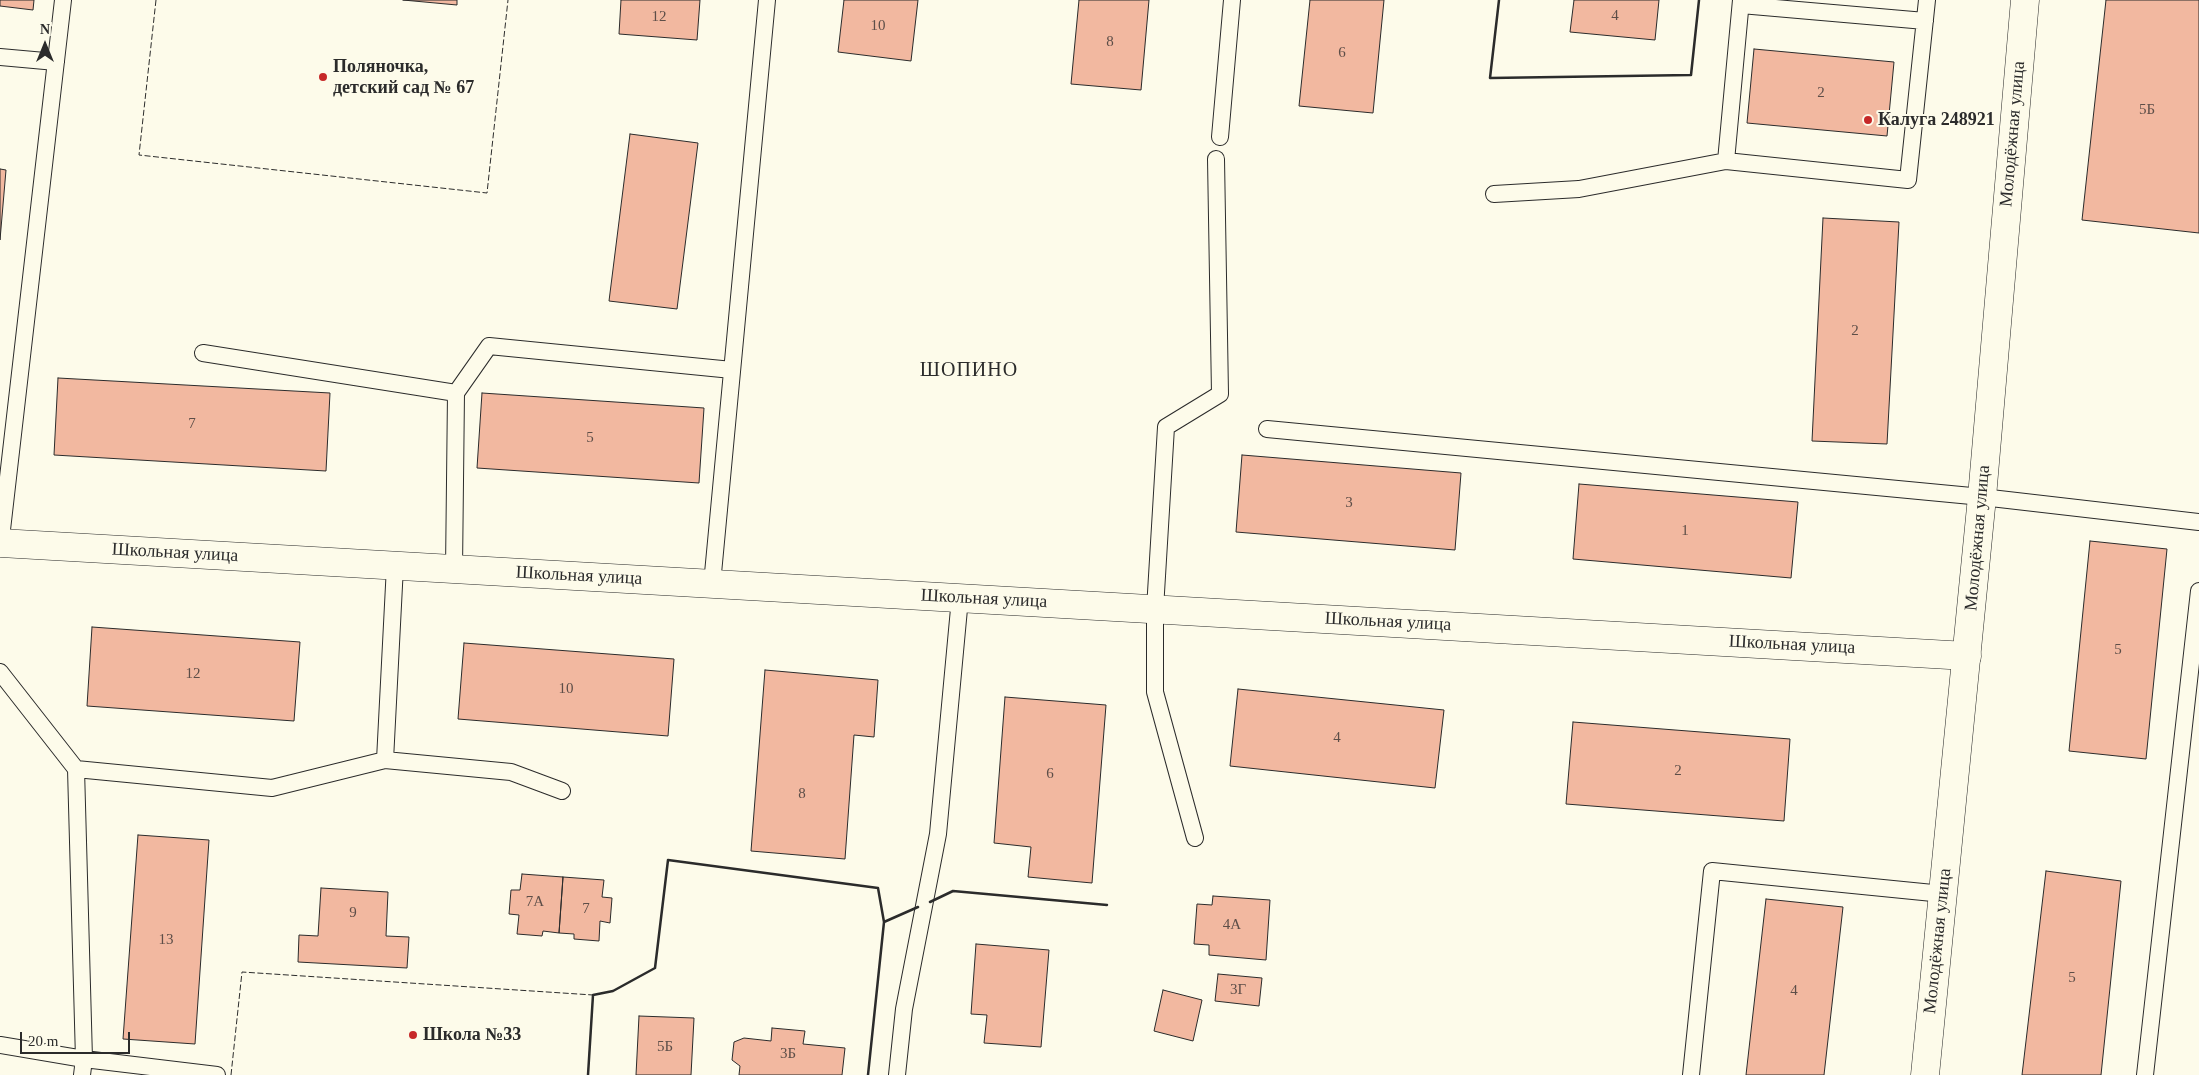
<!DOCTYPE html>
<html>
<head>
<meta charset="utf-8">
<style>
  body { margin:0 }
  #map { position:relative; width:2199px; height:1075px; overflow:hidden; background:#fdfbea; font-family:"Times New Roman",serif }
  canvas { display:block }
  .north { position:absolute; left:20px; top:20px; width:50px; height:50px; -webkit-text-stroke:4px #fdfbea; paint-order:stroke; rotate:0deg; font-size:14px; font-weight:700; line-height:20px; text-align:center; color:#2b2b2b }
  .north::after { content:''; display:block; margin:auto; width:18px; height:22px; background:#2b2b2b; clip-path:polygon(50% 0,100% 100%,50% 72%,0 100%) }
  .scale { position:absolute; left:20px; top:1032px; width:110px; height:22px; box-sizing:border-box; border:2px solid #2b2b2b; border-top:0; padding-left:6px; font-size:15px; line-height:18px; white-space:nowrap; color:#2b2b2b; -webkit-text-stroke:4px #fdfbea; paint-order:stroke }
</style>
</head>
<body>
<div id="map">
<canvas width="2199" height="1075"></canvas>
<div class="north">N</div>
<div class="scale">20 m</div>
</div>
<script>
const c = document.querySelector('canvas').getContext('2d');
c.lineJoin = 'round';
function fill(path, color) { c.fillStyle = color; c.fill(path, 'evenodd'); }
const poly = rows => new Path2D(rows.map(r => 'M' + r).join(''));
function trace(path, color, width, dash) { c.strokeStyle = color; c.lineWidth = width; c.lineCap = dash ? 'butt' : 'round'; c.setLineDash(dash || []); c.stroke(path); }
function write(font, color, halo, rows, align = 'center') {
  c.font = font + ' "Times New Roman",serif'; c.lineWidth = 4; c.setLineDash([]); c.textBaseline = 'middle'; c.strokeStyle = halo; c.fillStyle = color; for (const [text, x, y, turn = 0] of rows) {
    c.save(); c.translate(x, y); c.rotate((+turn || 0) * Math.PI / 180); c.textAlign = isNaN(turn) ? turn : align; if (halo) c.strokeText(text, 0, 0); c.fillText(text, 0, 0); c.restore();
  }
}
const building = poly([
  [0,0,34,0,33,10,0,6,0,0],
  [403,0,457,0,457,5,403,0],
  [621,0,700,0,697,40,619,34,621,0],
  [844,0,918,0,911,61,838,52,844,0],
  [1079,0,1149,0,1141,90,1071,84,1079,0],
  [1310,0,1384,0,1373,113,1299,106,1310,0],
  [1574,0,1659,0,1655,40,1570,32,1574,0],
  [2106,0,2199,0,2199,233,2082,220,2106,0],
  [1754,49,1894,62,1887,136,1747,123,1754,49],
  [630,134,698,143,677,309,609,301,630,134],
  [0,169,6,170,0,240,0,169],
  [1823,218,1899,222,1887,444,1812,441,1823,218],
  [58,378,330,393,326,471,54,455,58,378],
  [482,393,704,408,699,483,477,468,482,393],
  [1242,455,1461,473,1455,550,1236,532,1242,455],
  [1579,484,1798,502,1791,578,1573,559,1579,484],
  [2090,541,2167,549,2146,759,2069,751,2090,541],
  [92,627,300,642,294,721,87,706,92,627],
  [464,643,674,659,668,736,458,719,464,643],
  [765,670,878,680,874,737,854,735,845,859,751,851,765,670],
  [1238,689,1444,710,1435,788,1230,766,1238,689],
  [1005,697,1106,705,1092,883,1028,877,1031,847,994,843,1005,697],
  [1573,722,1790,739,1784,821,1566,804,1573,722],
  [138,835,209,840,195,1044,123,1039,138,835],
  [2046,871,2121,881,2101,1075,2022,1075,2046,871],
  [522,874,563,877,559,933,543,931,542,936,517,934,519,915,509,914,511,890,520,890,522,874],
  [563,877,604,880,602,897,612,898,610,923,600,921,599,941,574,939,574,934,559,933,563,877],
  [321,888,388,892,386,936,409,937,407,968,298,962,299,935,318,936,321,888],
  [1213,896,1270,900,1266,960,1209,955,1209,945,1194,944,1197,904,1212,905,1213,896],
  [1766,899,1843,907,1824,1075,1746,1075,1766,899],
  [976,944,1049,950,1041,1047,984,1043,987,1015,971,1014,976,944],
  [1218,974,1262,978,1259,1006,1215,1001,1218,974],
  [1163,990,1202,1000,1193,1041,1154,1031,1163,990],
  [639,1016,694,1018,691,1075,636,1075,639,1016],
  [772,1028,805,1031,803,1044,845,1048,842,1075,739,1075,740,1066,732,1060,734,1042,744,1038,771,1041,772,1028]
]);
fill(building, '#f2b8a0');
trace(building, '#2b2b2b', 1);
const service = poly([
  [1741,0,1726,161,1908,180,1927,0],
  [1741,5,1925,21],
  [0,57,56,62],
  [1220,137,1232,0],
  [1494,194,1579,189,1726,161],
  [203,353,456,393,454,569],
  [456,393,489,346,732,370],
  [1267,429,1982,497,2199,522],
  [0,547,63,0],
  [712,584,767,0],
  [0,672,76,769,84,1059,82,1075],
  [385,760,395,566],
  [76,769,272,788,385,760,511,772,562,791],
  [1195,838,1155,692,1155,609,1166,427,1220,394,1216,159],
  [0,1045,84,1059,217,1075],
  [897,1075,904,1009,938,834,960,598],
  [1691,1075,1712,871,1943,894],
  [2145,1075,2199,591]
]);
const minor = poly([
  [0,543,1967,656]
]);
const tertiary = poly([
  [1925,1075,1982,497,2025,0]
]);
trace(service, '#2b2b2b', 18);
trace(minor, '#2b2b2b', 29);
trace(tertiary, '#2b2b2b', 29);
trace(service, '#fdfbea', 16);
trace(minor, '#fdfbea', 28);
trace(tertiary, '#fdfbea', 28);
trace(poly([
  [156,0,139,155,487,193,508,0],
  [231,1075,242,972,593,995,588,1075]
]), '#2b2b2b', 1, [6, 2.5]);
trace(poly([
  [1499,0,1490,78,1691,75,1699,0],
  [930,902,953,891,1107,905],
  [884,922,918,907],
  [588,1075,593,995,613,991,655,968,668,860,878,888,884,922,868,1075]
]), '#2b2b2b', 2.5);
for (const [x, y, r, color] of [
  [323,77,5,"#c62828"],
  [1868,120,5,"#c62828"],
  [413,1035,5,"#c62828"]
]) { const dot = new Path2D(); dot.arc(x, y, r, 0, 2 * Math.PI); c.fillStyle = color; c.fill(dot); trace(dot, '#fdfbea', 2); }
write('15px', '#5d4e48', null, [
  ["4",1615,16],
  ["12",659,17],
  ["10",878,26],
  ["8",1110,42],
  ["6",1342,53],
  ["2",1821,93],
  ["5Б",2147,110],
  ["2",1855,331],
  ["7",192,424],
  ["5",590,438],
  ["3",1349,503],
  ["1",1685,531],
  ["5",2118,650],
  ["12",193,674],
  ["10",566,689],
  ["4",1337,738],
  ["2",1678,771],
  ["6",1050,774],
  ["8",802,794],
  ["7А",535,902],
  ["7",586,909],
  ["9",353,913],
  ["4А",1232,925],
  ["13",166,940],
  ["5",2072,978],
  ["3Г",1238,990],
  ["4",1794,991],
  ["5Б",665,1047],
  ["3Б",788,1054]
]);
write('bold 18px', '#2b2b2b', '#fdfbea', [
  ["Поляночка,",333,67],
  ["детский сад № 67",333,88],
  ["Калуга 248921",1878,120],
  ["Школа №33",423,1035]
], 'left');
write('18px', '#2b2b2b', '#fdfbea', [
  ["Молодёжная улица",2013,134,-85],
  ["Молодёжная улица",1978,538,-85],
  ["Школьная улица",175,553,3],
  ["Школьная улица",579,576,3],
  ["Школьная улица",984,599,3],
  ["Школьная улица",1388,622,3],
  ["Школьная улица",1792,645,3],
  ["Молодёжная улица",1938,941,-84]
]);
c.letterSpacing = '1px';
write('20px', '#2b2b2b', '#fdfbea', [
  ["ШОПИНО",969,371]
]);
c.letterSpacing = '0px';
</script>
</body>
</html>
